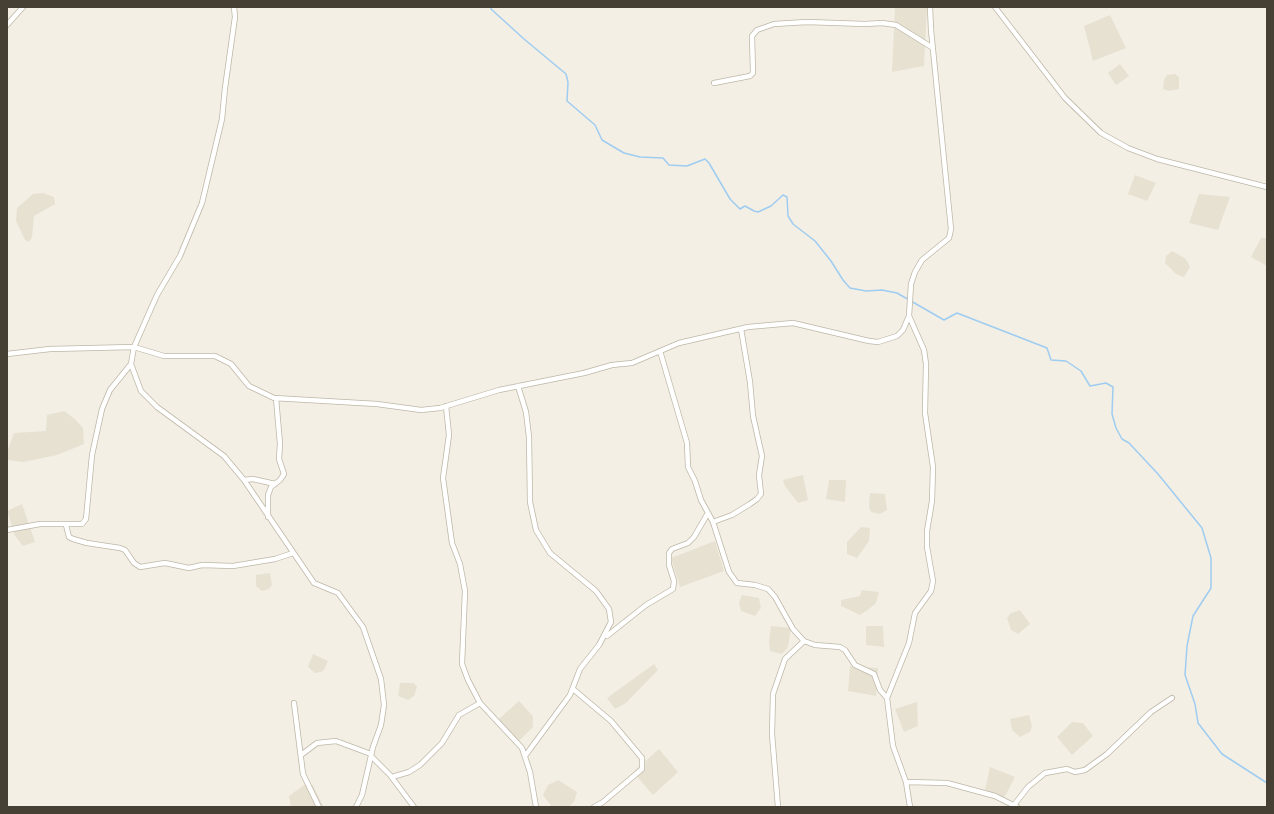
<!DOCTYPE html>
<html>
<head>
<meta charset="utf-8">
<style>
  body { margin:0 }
  #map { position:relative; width:1274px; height:814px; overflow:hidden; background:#f3efe4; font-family:Barlow,sans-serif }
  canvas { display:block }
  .frame { position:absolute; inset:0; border:8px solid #453f34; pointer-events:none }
</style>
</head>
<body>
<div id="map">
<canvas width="1274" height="814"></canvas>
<div class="frame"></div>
</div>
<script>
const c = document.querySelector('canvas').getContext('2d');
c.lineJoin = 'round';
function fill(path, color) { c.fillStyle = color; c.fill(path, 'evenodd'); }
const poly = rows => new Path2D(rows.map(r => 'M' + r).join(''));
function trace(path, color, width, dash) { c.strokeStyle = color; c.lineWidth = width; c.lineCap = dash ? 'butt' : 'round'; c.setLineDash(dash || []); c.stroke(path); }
fill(poly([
  [895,7,927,7,924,66,892,72],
  [1110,15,1126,48,1093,61,1084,26],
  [1120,64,1129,76,1116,85,1108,73],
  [1175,74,1179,77,1179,89,1169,91,1163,89,1164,80,1167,75],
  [1135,175,1156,183,1147,201,1128,194],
  [43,193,54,197,55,204,34,216,32,237,29,242,25,240,16,221,17,208,33,194],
  [1199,194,1230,197,1218,230,1189,223],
  [1261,238,1267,238,1267,266,1251,257],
  [1172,251,1186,259,1190,267,1184,277,1176,274,1165,263,1166,256],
  [64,411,75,419,83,428,84,444,57,455,23,462,8,460,7,452,14,433,46,431,47,415],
  [803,475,808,500,798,503,785,486,783,480],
  [829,480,846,480,845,502,826,499],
  [870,493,885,494,887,510,880,514,871,512,869,507],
  [22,504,35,542,23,546,15,536,7,511],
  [861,527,870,528,869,541,857,558,847,554,847,542],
  [715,541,724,571,680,587,671,558],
  [270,573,272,585,269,589,262,591,256,586,256,575],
  [862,590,879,592,876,603,869,609,860,615,841,606,841,600,860,596],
  [742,595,759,598,761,608,755,616,741,611,739,603],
  [1020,610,1030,624,1018,634,1011,630,1007,618,1011,613],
  [771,626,791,628,788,647,782,654,770,651,769,641],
  [883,626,884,647,866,645,866,626],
  [313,654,328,661,324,670,321,672,315,673,308,667],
  [654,664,658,670,626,703,615,709,607,698],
  [850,666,878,668,876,696,848,691],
  [400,683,414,683,417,687,414,696,408,700,398,696],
  [519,701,533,716,533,727,518,742,499,719],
  [917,702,918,726,904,732,895,709],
  [1029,715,1032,726,1030,732,1020,737,1012,730,1010,719],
  [1072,722,1083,723,1093,736,1072,755,1057,737],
  [659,749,678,772,653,795,633,772],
  [990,767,1015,777,1004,798,985,790],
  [558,780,577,792,574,802,568,807,552,807,543,795,548,785],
  [304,785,313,785,323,806,337,807,291,807,289,796]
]), '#e7e1d2');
trace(poly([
  [492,7,491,9,524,39,566,74,568,82,567,101,595,125,602,140,624,153,640,157,663,158,669,165,687,166,705,159,709,163,730,199,740,209,745,206,754,211,758,212,771,206,783,195,787,197,788,216,793,224,815,241,831,261,843,280,850,288,866,291,882,290,897,293,944,320,957,313,1047,348,1051,360,1066,361,1081,371,1090,386,1106,383,1113,387,1112,414,1116,428,1122,439,1129,443,1158,474,1202,528,1211,558,1211,588,1193,616,1187,646,1185,675,1195,704,1198,723,1222,754,1267,783]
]), '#9fccf1', 1.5);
const minor = poly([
  [995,7,1065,98,1101,133,1128,148,1157,159,1267,187],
  [7,25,23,7],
  [714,83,750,76,753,73,752,36,757,30,774,24,807,22,865,24,882,23,896,25,933,48],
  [909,316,924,350,926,364,925,413,933,467,932,501,927,531,927,547,933,581,931,591,915,613,909,643,887,698,893,746,906,782,910,807],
  [660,351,687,443,688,467,695,481,701,500,713,522,729,572,737,583,755,585,768,589,775,597,793,629,804,641,815,645,840,647,845,650,855,665,874,674,880,690,887,698],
  [7,354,50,349,134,347,164,356,215,356,231,364,249,386,274,398,377,404,421,410,440,408,499,390,584,373,612,365,632,363,679,343,748,327,793,323,869,341,878,342,897,336,903,330,909,316,911,284,915,272,922,260,949,238,951,229,931,30,930,7],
  [131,364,141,391,157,407,224,456,244,480,314,583,338,593,363,627,381,679,384,705,381,725,373,747,362,795,356,807],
  [518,386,526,412,529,437,530,502,536,530,550,553,596,591,609,609,611,622,599,645,580,669,570,695,525,756],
  [446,406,449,435,443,478,452,543,460,564,465,591,462,664,468,680,480,703,522,748,530,772,536,807],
  [244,480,253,479,275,484],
  [268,517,268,495,271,487,280,480,284,474,279,459,280,444,276,398],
  [713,522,732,515,750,504,757,499,761,494,759,475,762,456,753,416,750,382,741,329],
  [66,525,69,537,73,539,87,543,120,548,125,550,134,563,140,567,165,563,189,568,202,565,233,566,275,559,293,553],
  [7,530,40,524,82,524,86,519,92,455,102,409,110,390,131,364,134,347,157,295,180,256,202,203,222,119,225,88,235,17,234,7],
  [607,636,646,605,673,589,674,581,669,565,669,553,672,549,688,543,694,537,708,513],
  [573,689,611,721,642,758,642,769,603,802,594,807],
  [294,703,303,774,319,807],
  [301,755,317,743,336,741,371,754],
  [371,756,390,775,414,807],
  [392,777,409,772,420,765,442,743,459,715,480,703],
  [906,782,947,783,995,796,1017,807],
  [1014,805,1028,787,1045,773,1067,769,1075,772,1085,770,1107,754,1151,712,1172,698],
  [778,807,772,734,773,694,785,659,804,641]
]);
trace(minor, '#beb7a7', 6);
trace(minor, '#fff', 4.5);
</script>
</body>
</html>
